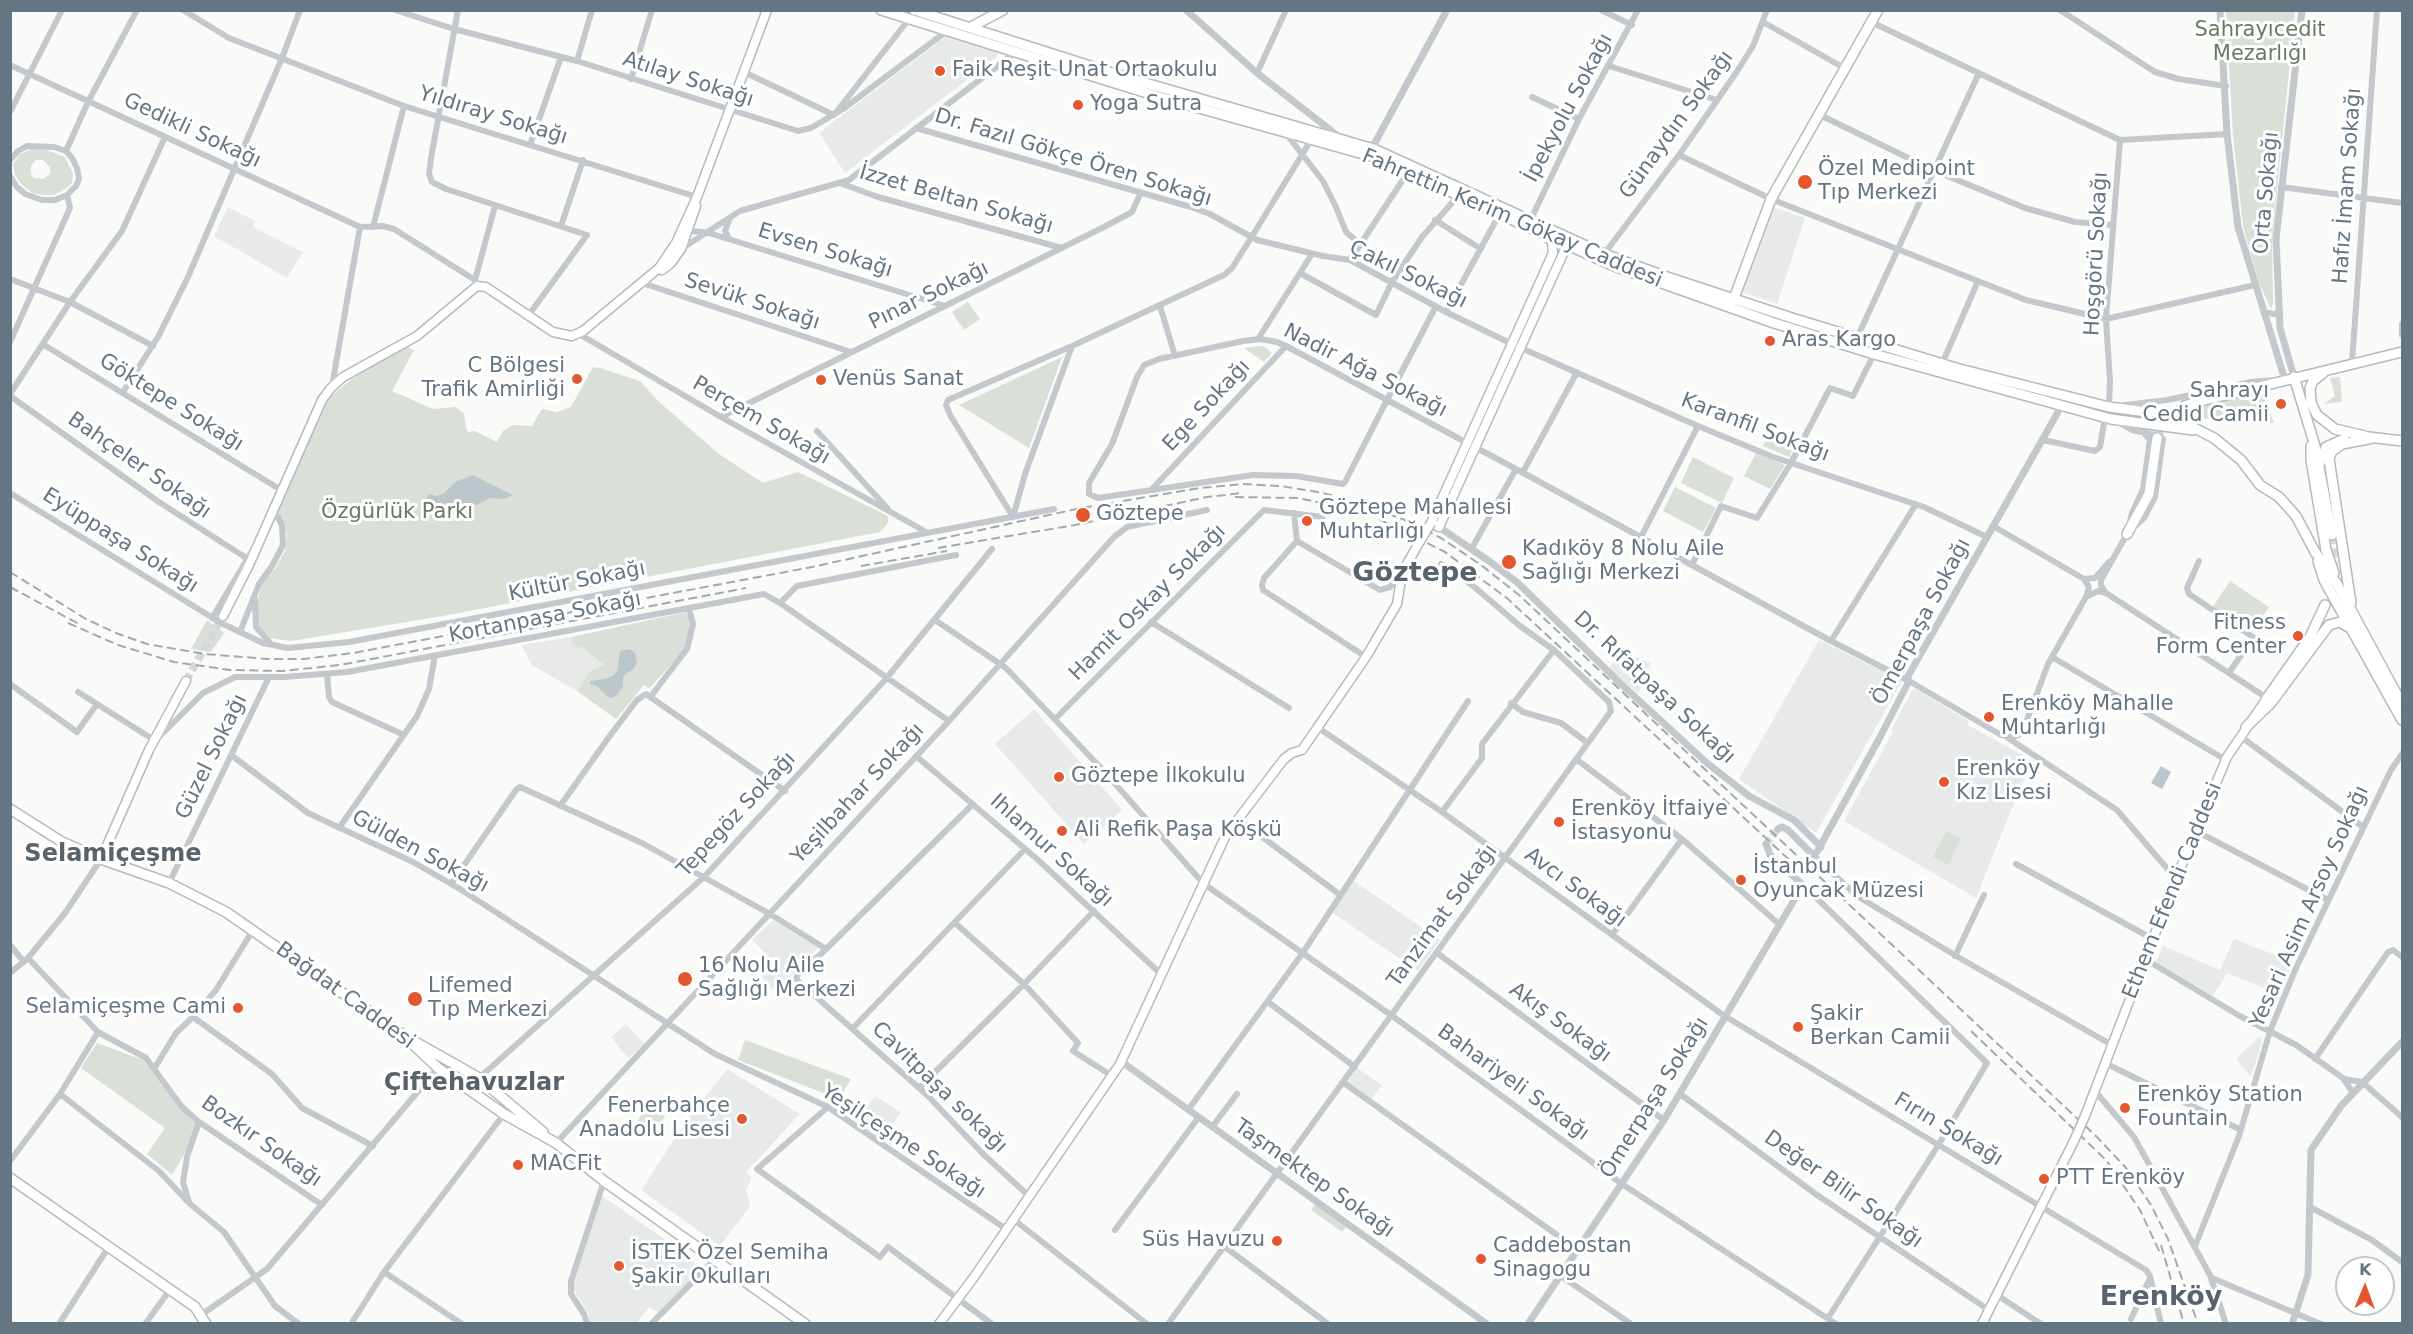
<!DOCTYPE html>
<html>
<head>
<meta charset="utf-8">
<style>
  body { margin:0 }
  #map { position:relative; width:2413px; height:1334px; overflow:hidden; background:#fafaf8; font-family:"DejaVu Sans",sans-serif }
  canvas { display:block }
  .frame { position:absolute; inset:0; border:12px solid #657683; pointer-events:none }
  .north { position:absolute; left:2335px; top:1256px; width:60px; height:60px; box-sizing:border-box; background:#fff; border:2px solid #c1c8cd; border-radius:50%; rotate:1deg; font-size:16px; font-weight:700; line-height:24px; text-align:center; color:#657683 }
  .north::after { content:''; display:block; margin:auto; width:21px; height:27px; background:#e4572e; clip-path:polygon(50% 0,100% 100%,50% 72%,0 100%) }
</style>
</head>
<body>
<div id="map">
<canvas width="2413" height="1334"></canvas>
<div class="frame"></div>
<div class="north">K</div>
</div>
<script>
const c = document.querySelector('canvas').getContext('2d');
c.lineJoin = 'round';
function fill(path, color) { c.fillStyle = color; c.fill(path, 'evenodd'); }
const poly = rows => new Path2D(rows.map(r => 'M' + r).join(''));
function trace(path, color, width, dash) { c.strokeStyle = color; c.lineWidth = width; c.lineCap = dash ? 'butt' : 'round'; c.setLineDash(dash || []); c.stroke(path); }
function write(font, color, halo, rows, align = 'center') {
  c.font = font + ' "DejaVu Sans",sans-serif'; c.lineWidth = 6; c.setLineDash([]); c.textBaseline = 'middle'; c.strokeStyle = halo; c.fillStyle = color; for (const [text, x, y, turn = 0] of rows) {
    c.save(); c.translate(x, y); c.rotate((+turn || 0) * Math.PI / 180); c.textAlign = isNaN(turn) ? turn : align; if (halo) c.strokeText(text, 0, 0); c.fillText(text, 0, 0); c.restore();
  }
}
fill(poly([
  [948,35,996,50,998,56,845,173,819,133],
  [228,207,255,221,253,227,303,252,287,278,214,236],
  [1772,207,1805,218,1777,304,1742,292],
  [572,637,572,643,581,647,606,665,589,672,577,691,532,665,521,645],
  [1819,640,1902,681,1816,833,1739,779],
  [1617,650,1651,663,1638,694,1610,669],
  [1913,689,1916,689,1968,721,1968,725,2026,757,2030,769,2017,795,1976,898,1844,821,1888,741,1893,732,1891,730],
  [1034,709,1122,810,1084,844,995,744],
  [1351,879,1440,940,1418,971,1330,911],
  [773,920,818,948,777,990,772,989,761,976,774,962,752,940],
  [2234,939,2293,962,2279,994,2227,973,2213,996,2156,962,2163,946,2220,970],
  [626,1024,645,1044,628,1058,611,1037],
  [2260,1036,2262,1041,2251,1077,2236,1059],
  [1357,1068,1382,1085,1371,1100,1347,1083],
  [727,1069,800,1114,746,1172,752,1177,746,1190,750,1206,720,1246,641,1190,685,1123],
  [875,1096,901,1112,882,1141,855,1124],
  [602,1196,673,1245,706,1273,664,1316,649,1307,637,1323,588,1323,589,1315,572,1287]
]), '#e8e9e9');
fill(poly([
  [2226,11,2295,11,2272,239,2273,303,2271,309,2259,283,2243,226,2233,135],
  [32,149,47,150,65,157,73,174,72,183,68,187,54,195,43,195,32,193,21,184,15,175,13,164,20,154],
  [36,160,43,160,50,167,50,174,43,179,34,178,31,174,31,166],
  [968,302,980,319,964,330,952,312],
  [1263,346,1272,353,1264,362,1244,348],
  [408,347,414,350,392,391,433,409,456,407,464,414,466,428,468,432,475,431,497,442,503,431,513,425,532,426,542,409,557,412,571,407,593,367,600,368,640,381,658,401,719,454,763,483,798,472,888,516,888,523,880,532,443,616,291,641,270,638,257,624,257,602,263,580,275,569,285,551,287,533,277,513,329,398,353,378,392,354],
  [1062,357,1029,448,959,405],
  [2340,377,2342,402,2324,404,2335,396,2330,378],
  [2261,391,2274,423,2231,422,2186,416,2184,409],
  [1771,428,1797,439,1789,457,1763,446],
  [1756,453,1785,465,1770,489,1744,476],
  [1693,457,1734,478,1722,503,1681,483],
  [1675,487,1716,508,1703,532,1663,511],
  [2230,581,2269,607,2250,634,2212,608],
  [686,612,692,619,684,650,650,688,644,685,616,719,577,691,589,672,605,665,581,647,579,648,572,643,572,637],
  [207,620,224,633,211,652,191,649],
  [1946,831,1961,839,1948,865,1933,857],
  [745,1040,851,1079,839,1099,738,1060],
  [97,1043,143,1060,196,1122,192,1141,172,1175,147,1154,165,1128,81,1068],
  [648,1105,665,1116,650,1139,633,1128],
  [1316,1203,1348,1225,1342,1232,1311,1210]
]), '#dadfd7');
fill(poly([
  [473,475,513,495,504,499,490,498,477,505,471,504,468,507,430,506,427,497,429,494,435,496,443,494,455,482],
  [630,649,635,653,637,662,634,668,623,676,623,686,618,694,612,698,608,697,597,686,590,684,590,681,605,679,614,675,617,671,620,651],
  [2161,766,2171,772,2162,789,2151,783]
]), '#bbc7cb');
trace(poly([
  [1766,844,1778,829]
]), '#d5d9db', 7, [7, 3.5]);
trace(poly([
  [186,681,223,616]
]), '#d5d9db', 8, [8, 4]);
trace(poly([
  [2157,438,2164,419,2182,407],
  [2332,535,2334,571]
]), '#d5d9db', 9, [9, 4.5]);
const secondary = poly([
  [1546,236,1552,242,1553,253,1431,523,1439,527,1567,245,1565,239],
  [662,270,671,263,681,249,696,206],
  [223,616,249,565,322,400,330,389,343,377,417,336,477,286,486,287,553,332,572,336,583,331,659,268,676,243,697,197,767,10],
  [101,859,149,750,186,681],
  [2085,1116,2176,879,2227,757,2267,698],
  [939,1324,974,1277,1120,1064,1226,835,1284,759,1292,753,1302,750,1366,657,1397,604,1402,573,1416,548],
  [1982,1324,2074,1141]
]);
const primary = poly([
  [881,10,1163,98,1374,157,1614,266,1774,323,1874,354,2111,419,2193,430],
  [914,10,1128,78,1374,149,1604,254,1664,276,1795,319,1956,368,2109,407,2169,415,2214,438,2241,460,2260,485,2279,497,2296,516,2315,552,2337,584,2402,704],
  [971,27,1003,10],
  [1733,301,1771,199,1878,10],
  [2323,373,2313,381,2310,388,2311,403,2317,415,2335,429,2365,436],
  [2294,377,2315,446,2332,535],
  [2182,407,2193,403,2402,352],
  [2369,437,2402,441],
  [2311,446,2311,460,2326,550,2334,573],
  [2320,463,2326,447,2344,439],
  [2127,534,2149,494,2157,438],
  [2318,561,2324,580,2402,720],
  [2351,603,2329,459,2332,451,2342,444,2373,438],
  [2267,698,2310,637,2325,605],
  [2246,727,2271,703,2329,625,2340,622,2350,628],
  [10,809,62,842,101,859,169,883,226,912,403,1035,438,1068,504,1114,556,1143,604,1181,805,1324],
  [417,1043,479,1078,543,1132],
  [10,1178,195,1307,206,1324]
]);
trace(secondary, '#b3babf', 11);
trace(primary, '#b5babe', 12);
trace(poly([
  [183,10,229,38,404,106,697,197],
  [395,10,454,29,577,61,798,131,811,128,843,109,947,31],
  [458,10,431,158,429,174,432,182,446,189,587,235,528,316],
  [1601,10,1632,25],
  [2060,10,2155,72,2179,79,2226,86],
  [1763,22,1846,69],
  [1871,22,2120,140,2227,134],
  [577,61,592,10],
  [10,65,360,227,383,226,394,229,475,280,478,286],
  [1609,66,1717,100],
  [744,72,834,115,909,19],
  [1257,73,1286,10],
  [631,79,652,10],
  [1532,97,1579,119],
  [10,112,62,10],
  [1820,115,1933,170,2025,208,2075,222,2113,225],
  [916,128,1191,207,1210,214,1257,240,1323,256,1350,260,1446,312,1512,344,1698,426,1773,457,1924,507,1987,537],
  [1287,135,1323,181,1336,207,1346,232,1361,245],
  [2120,140,2106,319,2110,382,2109,407,2167,400,2251,382,2274,380],
  [530,145,561,57],
  [66,151,88,102,137,10],
  [1679,155,1771,199,1978,281,2026,300,2106,319,2255,285],
  [10,160,18,151,27,146,54,147,66,151,72,158,77,168,79,179,76,186,67,195,55,200,42,200,25,194,17,187,10,176],
  [840,183,878,197,1062,248],
  [2281,187,2402,203],
  [1435,220,1481,249],
  [1530,221,1579,119,1638,10],
  [561,226,583,160],
  [373,227,404,106],
  [684,230,709,233,945,306],
  [729,239,725,231,730,218],
  [681,249,740,211,849,180,1016,52],
  [1604,254,1679,155,1736,73,1753,46,1767,10],
  [1350,260,1408,172],
  [1300,273,1376,315,1392,282,1422,237,1458,196],
  [10,279,70,302,153,346],
  [475,280,495,206],
  [642,283,851,352],
  [1160,306,1175,356],
  [1436,306,1387,400,1345,482,1343,484,1296,476,1253,475,1098,498,1089,494,1089,483,1112,444,1137,377,1144,365,1159,359,1243,341,1260,339,1277,342,1286,346,1387,400,1516,469,1831,641,1909,681,2001,735,2013,737,2019,735,2024,728,2048,664,2086,597,2089,587,2084,579,1993,526],
  [1446,312,1499,215],
  [2264,312,2274,314,2280,312],
  [2402,324,2402,335],
  [579,334,721,417,928,533],
  [1857,338,1979,73],
  [1258,339,1312,254],
  [10,342,70,208,67,195],
  [44,345,281,490],
  [2352,363,2377,10],
  [1942,364,1978,281],
  [332,386,360,227],
  [123,392,158,337,188,277,282,58,300,10],
  [10,394,70,302,122,231,165,137],
  [10,396,159,502,251,561],
  [721,417,1104,227,1132,212,1141,192],
  [2118,422,2132,430,2160,436,2163,439,2155,497,2144,518,2132,529],
  [817,431,888,509],
  [2043,440,2095,451,2100,447,2105,417,2108,418],
  [1523,472,1577,372],
  [1153,488,1286,346],
  [10,493,221,623,263,643,288,648,349,642,1054,509],
  [1294,513,1297,541,1264,578,1262,585,1263,590,1366,657],
  [1013,517,950,415,946,405,948,400,1072,346,1224,275,1232,268,1251,238,1311,140],
  [1013,517,1025,474,1072,346],
  [1641,537,1698,426],
  [1297,541,1380,590,1390,587,1402,573],
  [1472,548,1516,469],
  [2199,561,2187,588,2189,594,2253,637,2229,673],
  [1692,565,1721,506,1757,518,1791,463,1830,388,1853,396,1874,354],
  [2085,579,2095,578,2109,562],
  [2105,592,2101,585,2101,580,2127,534,2132,513,2143,489,2150,440,2144,433],
  [2086,597,2098,591,2106,593,2267,698],
  [255,600,256,627,271,644],
  [780,603,949,721],
  [212,618,255,546],
  [935,620,1006,668,1101,768,1204,884,1391,1015,1622,1184,1836,1324],
  [1151,622,1289,708],
  [240,632,259,584,272,566,283,545,282,526,278,517,272,512],
  [1831,641,1916,504],
  [2052,657,2226,760],
  [327,674,329,697,332,702,404,735],
  [10,684,77,732,97,704],
  [78,692,154,740],
  [651,696,687,649,693,624,689,608],
  [1511,703,1523,712,1561,723,1588,743],
  [1055,719,1264,510,1323,517],
  [1317,727,1442,812,1723,1015,2146,1270,2150,1276,2161,1324],
  [2240,736,2363,827],
  [2008,738,2117,810,2176,879],
  [157,739,203,693,235,677,284,677,347,672,764,594,780,603,797,586,956,555],
  [231,755,308,813,413,862,460,889,715,1054,828,1107,1006,1229],
  [916,756,1037,859,1162,975],
  [1576,759,1682,839,1779,924],
  [973,804,822,953,798,974,796,979,927,1095,983,1154,1029,1196],
  [560,806,609,737,637,700,646,694,785,791],
  [1442,812,1482,758,1482,744,1554,650],
  [1238,819,1339,894],
  [339,828,417,716,429,689,435,655],
  [2196,831,2328,900],
  [1814,856,1857,896,1963,960,2112,1045],
  [2016,864,2153,939],
  [169,883,269,677],
  [451,884,516,790,520,787,642,843,770,914,826,949],
  [1803,885,1987,1063,1939,1144,1828,1318],
  [955,923,1024,984,1078,1043,1073,1051,1112,1076],
  [1612,935,1682,839],
  [10,945,24,962],
  [1437,953,1664,1120],
  [1955,956,1984,895],
  [28,958,98,1032,146,1058,182,1107,199,1122,322,1205],
  [2145,959,2238,1015,2296,1045,2343,1078,2353,1093],
  [10,973,28,958,65,913,101,859],
  [1268,1002,1355,1067],
  [193,1017,272,1074,302,1108,373,1146],
  [853,1028,1025,849],
  [2315,1059,2388,952,2393,950,2402,957],
  [2105,1063,2241,1130],
  [154,1069,176,1033,193,1017,216,990,253,930],
  [479,1078,704,877,885,680,992,549],
  [2344,1079,2362,1082,2402,1117],
  [1344,1083,1578,1250],
  [919,1088,1024,984,1094,911],
  [2095,1091,2134,1137,2210,1275,2226,1324],
  [60,1094,159,1171,189,1203,224,1232,275,1306,299,1324],
  [1680,1094,1817,1195,1989,1310],
  [828,1107,757,1169,880,1257,888,1247,992,1324],
  [1188,1110,1302,954,1468,701],
  [1212,1127,1237,1094],
  [556,1143,949,721,1114,537,1127,527,1207,510],
  [10,1161,60,1094,98,1032],
  [189,1202,183,1182,187,1157,199,1122],
  [2310,1207,2372,1240,2402,1262],
  [1013,1219,1147,1324],
  [1115,1230,1198,1118],
  [2195,1246,2239,1136,2270,1031,2296,968,2391,770,2402,754],
  [1225,1247,1328,1324],
  [384,1272,462,1324],
  [1561,1276,1631,1324],
  [2212,1278,2321,1324],
  [1997,1295,2041,1324],
  [201,1315,267,1269,438,1068],
  [2131,1319,2150,1278],
  [59,1324,108,1248],
  [145,1324,170,1290],
  [351,1324,384,1272,504,1114],
  [587,1324,584,1314,571,1294,571,1281,604,1181],
  [651,1324,714,1260],
  [1168,1324,1611,711,1609,702,1554,650,1520,626,1472,585,1441,564]
]), '#c3c8cc', 6);
trace(poly([
  [1186,10,1257,73,1342,139],
  [2220,10,2227,134,2238,227,2285,380],
  [1371,150,1447,10],
  [2294,377,2280,328,2276,239,2302,10],
  [1439,527,1489,561,1518,583,1621,684,1707,763,1749,796,1794,820,1821,847],
  [1778,829,1782,827,1788,830,1814,856,1818,850,1879,739,1909,681,1907,678,2062,405],
  [1122,1062,1487,1324],
  [1528,1324,1664,1120,1803,885,1770,855,1766,844],
  [2292,1324,2308,1275,2311,1150,2341,1106,2402,1042]
]), '#c3c8cc', 7);
trace(secondary, '#fff', 8);
trace(primary, '#fff', 9);
trace(poly([
  [1235,497,1298,498,1351,509],
  [1379,519,1445,552,1508,599,1797,867],
  [938,548,1075,525,1207,497,1242,493],
  [861,566,947,551],
  [10,572,86,619,116,633,147,644,205,654,268,659,303,659,353,653,812,567,1081,508,1200,488,1243,484,1281,486,1323,493,1362,504,1410,522,1441,538,1481,565,1519,595,2098,1138,2127,1169,2151,1205,2168,1239,2198,1324],
  [10,587,79,624],
  [68,623,118,645,174,662,230,670,282,671,340,665,746,588],
  [1971,1031,2106,1160,2140,1210,2160,1253],
  [2161,1245,2184,1324]
]), '#a2aab0', 2, [9, 4.5]);
const secondaryBridge = poly([
  [1416,548,1431,523],
  [2074,1141,2085,1116]
]);
trace(secondaryBridge, '#b3babf', 11, []);
trace(secondaryBridge, '#fff', 8);
for (const [x, y, r, color] of [
  [940,71,6,"#e4572e"],
  [1078,105,6,"#e4572e"],
  [1805,182,8,"#e4572e"],
  [1770,341,6,"#e4572e"],
  [577,379,6,"#e4572e"],
  [821,380,6,"#e4572e"],
  [2281,404,6,"#e4572e"],
  [1083,515,8,"#e4572e"],
  [1307,521,6,"#e4572e"],
  [1509,562,8,"#e4572e"],
  [2298,636,6,"#e4572e"],
  [1989,717,6,"#e4572e"],
  [1059,777,6,"#e4572e"],
  [1944,782,6,"#e4572e"],
  [1559,822,6,"#e4572e"],
  [1062,831,6,"#e4572e"],
  [1741,880,6,"#e4572e"],
  [685,979,8,"#e4572e"],
  [415,999,8,"#e4572e"],
  [238,1008,6,"#e4572e"],
  [1798,1027,6,"#e4572e"],
  [2125,1108,6,"#e4572e"],
  [742,1119,6,"#e4572e"],
  [518,1165,6,"#e4572e"],
  [2044,1179,6,"#e4572e"],
  [1277,1241,6,"#e4572e"],
  [1481,1259,6,"#e4572e"],
  [619,1266,6,"#e4572e"]
]) { const dot = new Path2D(); dot.arc(x, y, r, 0, 2 * Math.PI); c.fillStyle = color; c.fill(dot); trace(dot, '#fff', 2); }
write('21px', '#687a64', '#fff', [
  ["Sahrayıcedit",2260,31],
  ["Mezarlığı",2260,55],
  ["Özgürlük Parkı",397,513]
]);
write('21px', '#657683', '#fff', [
  ["Faik Reşit Unat Ortaokulu",952,71],
  ["Yoga Sutra",1090,105],
  ["Özel Medipoint",1818,170],
  ["Tıp Merkezi",1818,194],
  ["Aras Kargo",1782,341],
  ["C Bölgesi",565,367,"right"],
  ["Trafik Amirliği",565,391,"right"],
  ["Venüs Sanat",833,380],
  ["Sahrayı",2269,392,"right"],
  ["Cedid Camii",2269,416,"right"],
  ["Göztepe Mahallesi",1319,509],
  ["Muhtarlığı",1319,533],
  ["Göztepe",1096,515],
  ["Kadıköy 8 Nolu Aile",1522,550],
  ["Sağlığı Merkezi",1522,574],
  ["Fitness",2286,624,"right"],
  ["Form Center",2286,648,"right"],
  ["Erenköy Mahalle",2001,705],
  ["Muhtarlığı",2001,729],
  ["Erenköy",1956,770],
  ["Kız Lisesi",1956,794],
  ["Göztepe İlkokulu",1071,777],
  ["Erenköy İtfaiye",1571,810],
  ["İstasyonu",1571,834],
  ["Ali Refik Paşa Köşkü",1074,831],
  ["İstanbul",1753,868],
  ["Oyuncak Müzesi",1753,892],
  ["16 Nolu Aile",698,967],
  ["Sağlığı Merkezi",698,991],
  ["Lifemed",428,987],
  ["Tıp Merkezi",428,1011],
  ["Selamiçeşme Cami",226,1008,"right"],
  ["Şakir",1810,1015],
  ["Berkan Camii",1810,1039],
  ["Erenköy Station",2137,1096],
  ["Fountain",2137,1120],
  ["Fenerbahçe",730,1107,"right"],
  ["Anadolu Lisesi",730,1131,"right"],
  ["MACFit",530,1165],
  ["PTT Erenköy",2056,1179],
  ["Süs Havuzu",1265,1241,"right"],
  ["Caddebostan",1493,1247],
  ["Sinagogu",1493,1271],
  ["İSTEK Özel Semiha",631,1254],
  ["Şakir Okulları",631,1278]
], 'left');
write('21px', '#657683', '#fff', [
  ["Atılay Sokağı",688,80,18],
  ["İpekyolu Sokağı",1569,108,-62],
  ["Yıldıray Sokağı",493,116,17],
  ["Günaydın Sokağı",1677,125,-54],
  ["Gedikli Sokağı",192,131,25],
  ["Dr. Fazıl Gökçe Ören Sokağı",1073,158,17],
  ["Hafız İmam Sokağı",2348,186,-86],
  ["Orta Sokağı",2267,193,-85],
  ["İzzet Beltan Sokağı",956,200,16],
  ["Fahrettin Kerim Gökay Caddesi",1512,219,23],
  ["Evsen Sokağı",825,251,17],
  ["Hoşgörü Sokağı",2097,254,-87],
  ["Çakıl Sokağı",1408,275,26],
  ["Pınar Sokağı",929,296,-26],
  ["Sevük Sokağı",752,302,18],
  ["Nadir Ağa Sokağı",1365,371,27],
  ["Göktepe Sokağı",171,403,32],
  ["Ege Sokağı",1207,406,-47],
  ["Perçem Sokağı",761,421,30],
  ["Karanfil Sokağı",1755,428,21],
  ["Bahçeler Sokağı",139,466,35],
  ["Eyüppaşa Sokağı",120,541,32],
  ["Kültür Sokağı",577,582,-11],
  ["Hamit Oskay Sokağı",1148,603,-45],
  ["Kortanpaşa Sokağı",545,618,-11],
  ["Ömerpaşa Sokağı",1922,622,-62],
  ["Dr. Rıfatpaşa Sokağı",1654,688,43],
  ["Güzel Sokağı",212,757,-64],
  ["Yeşilbahar Sokağı",858,794,-47],
  ["Tepegöz Sokağı",737,815,-47],
  ["Ihlamur Sokağı",1051,851,42],
  ["Gülden Sokağı",420,852,28],
  ["Avcı Sokağı",1575,888,36],
  ["Ethem Efendi Caddesi",2173,891,-68],
  ["Yesari Asim Arsoy Sokağı",2310,907,-66],
  ["Tanzimat Sokağı",1443,916,-54],
  ["Bağdat Caddesi",345,996,36],
  ["Akış Sokağı",1560,1023,36],
  ["Bahariyeli Sokağı",1513,1083,36],
  ["Cavitpaşa sokağı",939,1088,44],
  ["Ömerpaşa Sokağı",1655,1098,-58],
  ["Fırın Sokağı",1948,1130,31],
  ["Bozkır Sokağı",261,1142,35],
  ["Yeşilçeşme Sokağı",903,1142,33],
  ["Taşmektep Sokağı",1314,1179,35],
  ["Değer Bilir Sokağı",1843,1190,35]
]);
write('bold 24px', '#57646e', '#fff', [
  ["Selamiçeşme",113,855],
  ["Çiftehavuzlar",474,1084]
]);
write('bold 27px', '#57646e', '#fff', [
  ["Göztepe",1415,574],
  ["Erenköy",2161,1298]
]);
</script>
</body>
</html>
